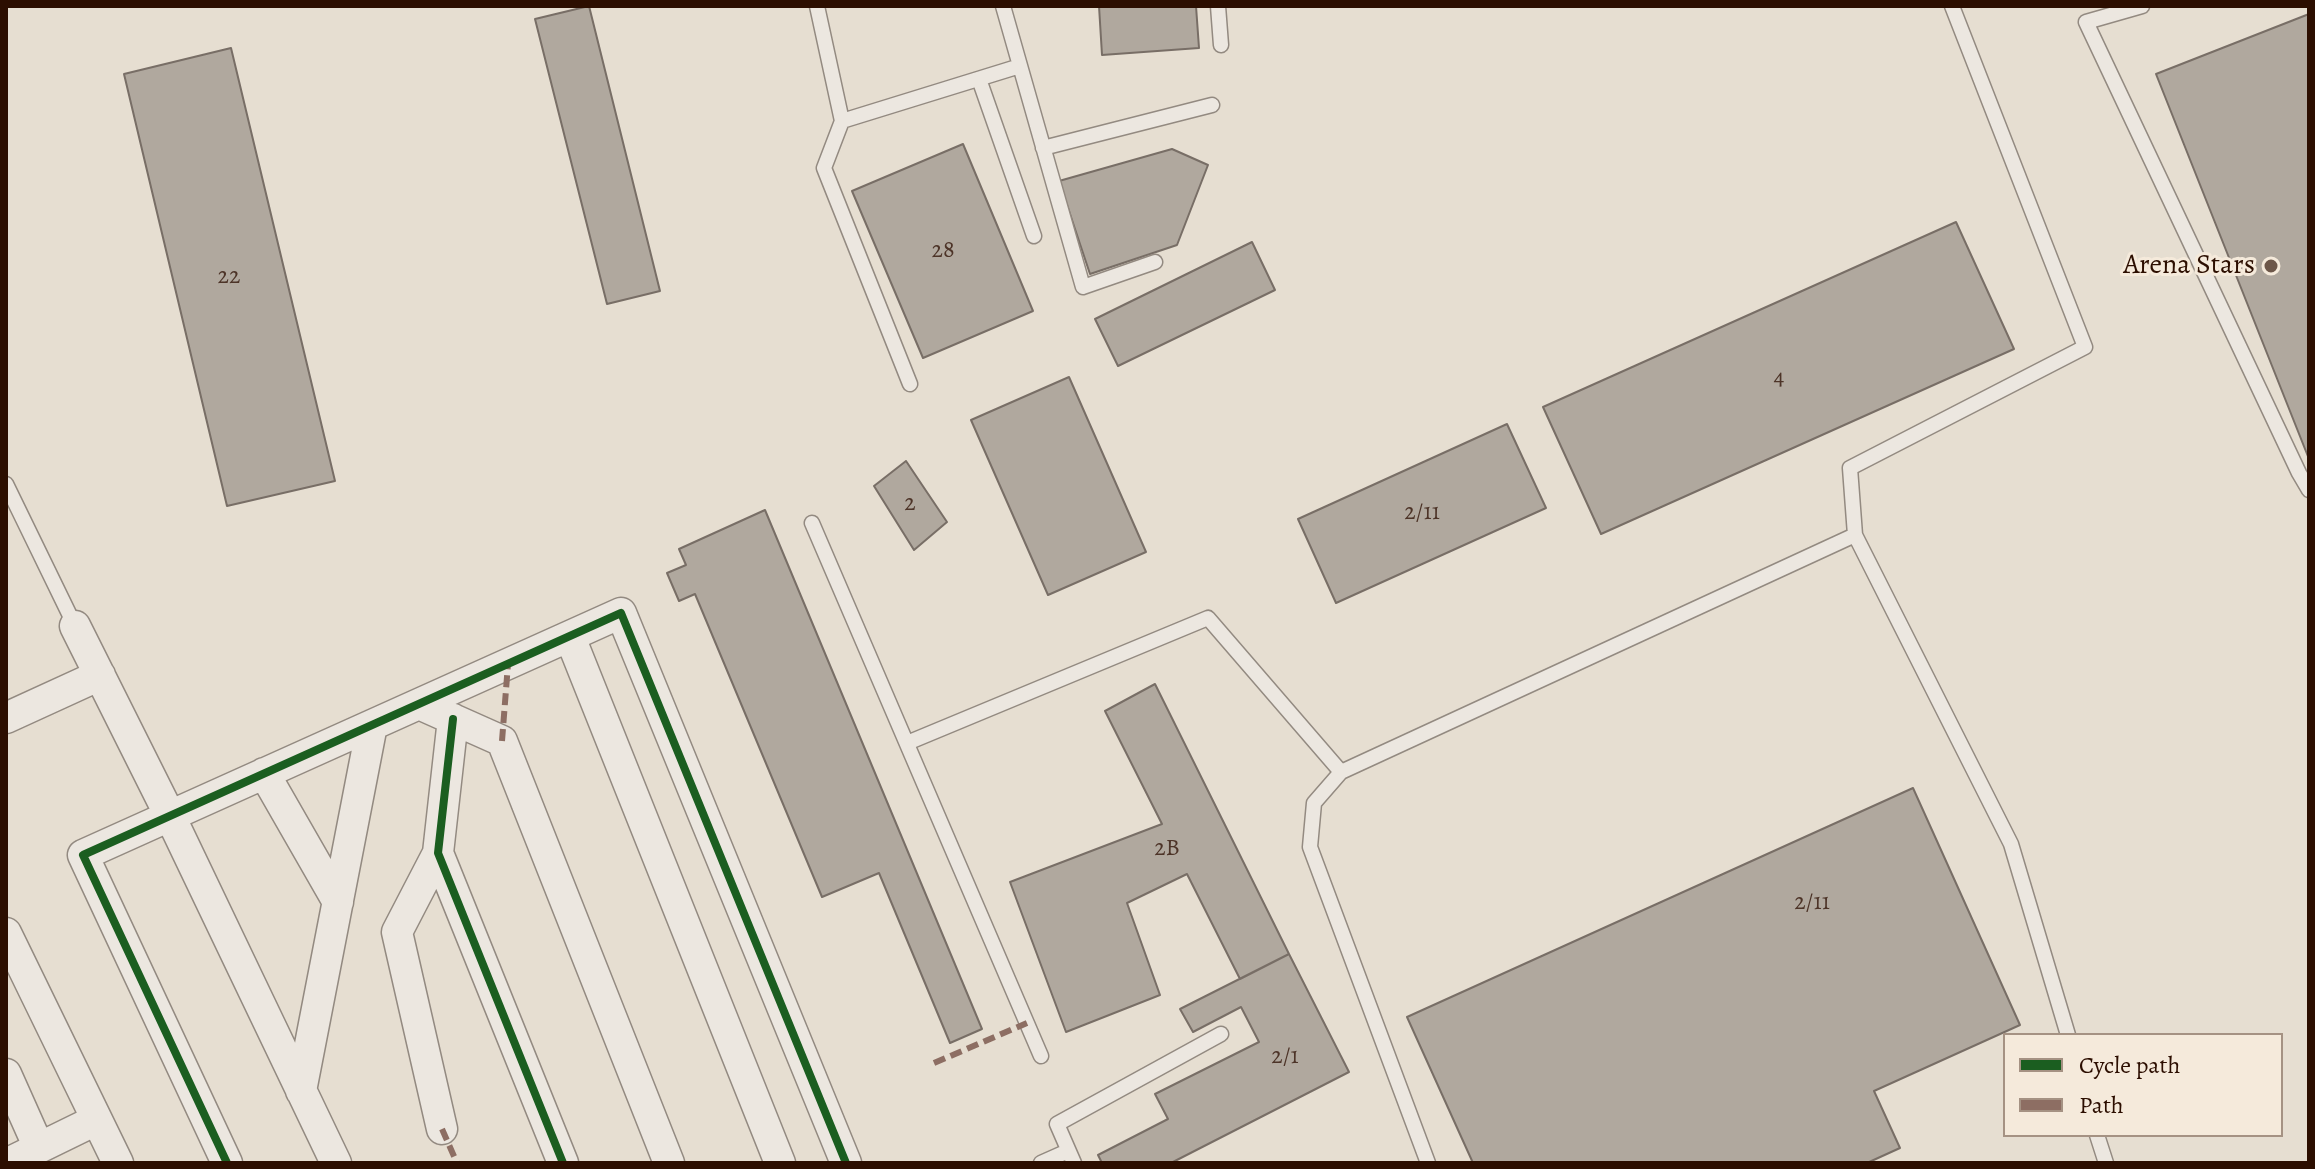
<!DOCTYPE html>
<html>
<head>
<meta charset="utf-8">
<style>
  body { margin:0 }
  #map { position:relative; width:2315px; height:1169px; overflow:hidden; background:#e6ded1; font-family:Alegreya,serif }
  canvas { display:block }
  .frame { position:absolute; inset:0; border:8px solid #2c0e00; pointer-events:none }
  .legend { position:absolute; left:2003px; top:1033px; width:280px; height:104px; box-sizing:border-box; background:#f5eadb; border:2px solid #a59283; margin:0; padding:10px 14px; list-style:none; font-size:24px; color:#2c0e00 }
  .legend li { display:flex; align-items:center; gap:16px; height:40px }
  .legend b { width:40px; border:2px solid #a59283 }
</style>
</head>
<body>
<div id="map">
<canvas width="2315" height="1169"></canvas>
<div class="frame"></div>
<ul class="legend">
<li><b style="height:10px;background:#1b5e20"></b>Cycle path</li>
<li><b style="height:10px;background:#8d6e63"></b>Path</li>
</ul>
</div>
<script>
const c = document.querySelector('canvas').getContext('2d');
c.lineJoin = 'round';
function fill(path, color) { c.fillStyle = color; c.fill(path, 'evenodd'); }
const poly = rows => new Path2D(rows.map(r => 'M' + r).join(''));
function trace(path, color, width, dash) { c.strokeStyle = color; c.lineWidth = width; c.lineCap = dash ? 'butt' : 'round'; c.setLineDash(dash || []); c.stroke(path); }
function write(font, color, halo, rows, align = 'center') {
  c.font = font + ' Alegreya,serif'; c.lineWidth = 6; c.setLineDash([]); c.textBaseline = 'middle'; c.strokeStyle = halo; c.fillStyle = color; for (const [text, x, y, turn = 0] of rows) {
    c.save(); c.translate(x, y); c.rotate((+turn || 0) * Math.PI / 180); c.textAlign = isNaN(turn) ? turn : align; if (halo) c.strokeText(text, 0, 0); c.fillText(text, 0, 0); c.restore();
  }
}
const building = poly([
  [589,6,660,291,607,304,535,19,589,6],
  [1099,6,1196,6,1199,48,1102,55,1099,6],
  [2309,14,2309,459,2156,74,2309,14],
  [231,48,335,481,227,506,124,74,231,48],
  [963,144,1033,311,923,358,852,191,963,144],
  [1172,149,1208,165,1177,245,1090,274,1059,181,1172,149],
  [1956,222,2014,349,1601,534,1543,407,1956,222],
  [1252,242,1275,290,1118,366,1095,319,1252,242],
  [1069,377,1146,552,1048,595,971,420,1069,377],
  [1507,424,1546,508,1336,603,1298,519,1507,424],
  [906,461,947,522,914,550,874,486,906,461],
  [765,510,982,1029,950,1043,879,873,822,897,695,594,679,601,667,573,686,565,679,549,765,510],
  [1155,684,1289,954,1240,979,1187,874,1127,903,1160,995,1066,1032,1010,882,1162,824,1105,711,1155,684],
  [1913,788,2020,1025,1874,1091,1900,1148,1867,1163,1473,1163,1407,1017,1913,788],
  [1289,954,1349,1072,1171,1163,1102,1163,1098,1155,1168,1119,1155,1094,1259,1042,1241,1007,1193,1032,1180,1009,1289,954]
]);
fill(building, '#b0a89e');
trace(building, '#786e66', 2);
const service = poly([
  [817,6,842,121,1020,66],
  [1003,6,1083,287,1155,262],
  [1218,6,1221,45],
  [1952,6,2085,347,1850,468,1855,535,2011,844,2068,1035],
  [2142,6,2086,22,2299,473,2309,490],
  [979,79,1034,236],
  [842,121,824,168,910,384],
  [1043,148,1212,105],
  [6,484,75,626],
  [812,523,1041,1056],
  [907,743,1208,618,1341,772],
  [2097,1135,2106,1163],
  [1041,1163,1068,1151],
  [1074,1163,1057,1124,1221,1034],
  [1428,1163,1310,847,1314,803,1341,772,1855,535]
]);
const minor = poly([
  [75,626,170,816,336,1163],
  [570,637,780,1163],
  [419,704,502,741,669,1163],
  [6,718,100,675],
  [453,719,438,853,563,1163],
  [264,773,338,902],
  [438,853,397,932,442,1129],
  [6,933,118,1163],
  [6,1074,39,1148],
  [301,1091,372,725],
  [8,1163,96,1120],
  [227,1163,83,855,621,613,846,1163]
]);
trace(service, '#938a81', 17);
trace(minor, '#938a81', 33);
trace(service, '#ece7e0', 14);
trace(minor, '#ece7e0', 30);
trace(poly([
  [502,741,508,664],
  [934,1063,1027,1023],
  [442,1129,457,1163]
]), '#8d6e63', 6, [12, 6]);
trace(poly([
  [453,719,438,853,563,1163],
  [227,1163,83,855,621,613,846,1163]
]), '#1b5e20', 8);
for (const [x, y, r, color] of [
  [2271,266,8,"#6d5749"]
]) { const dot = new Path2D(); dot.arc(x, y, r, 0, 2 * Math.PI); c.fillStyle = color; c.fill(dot); trace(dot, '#f5eadb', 3); }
write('24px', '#4d3428', null, [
  ["28",943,251],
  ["22",229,277],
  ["4",1779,378],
  ["2",910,504],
  ["2/11",1422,513],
  ["2В",1167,849],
  ["2/11",1812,903],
  ["2/1",1285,1057]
]);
write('28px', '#2c0e00', '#f5eadb', [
  ["Arena Stars",2255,266]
], 'right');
</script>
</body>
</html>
